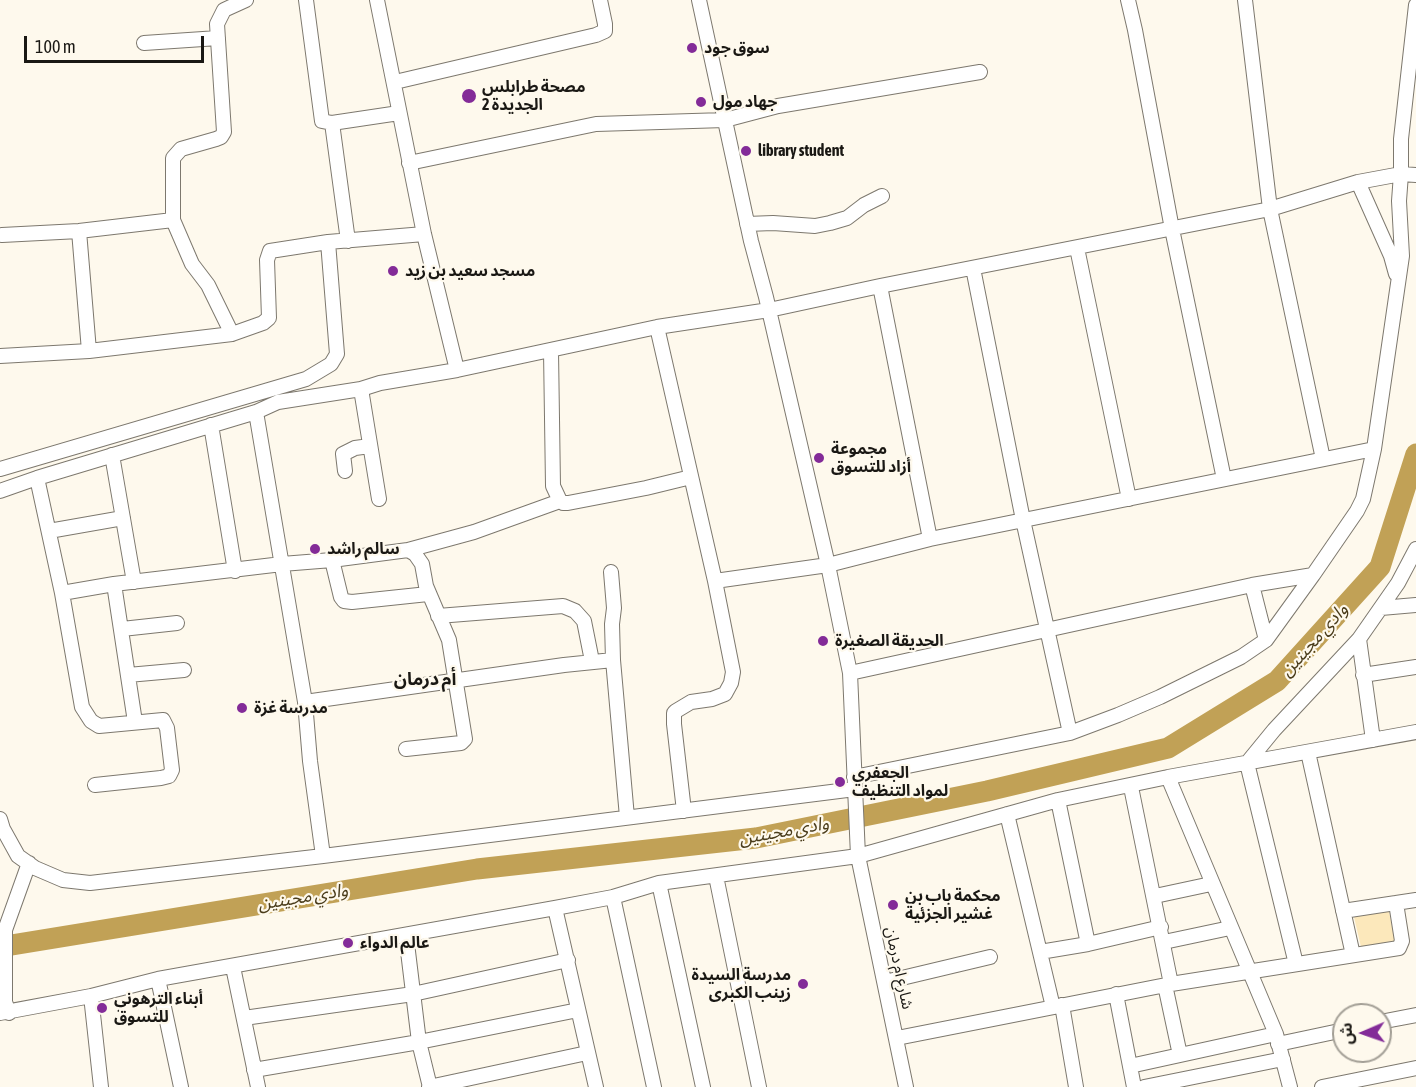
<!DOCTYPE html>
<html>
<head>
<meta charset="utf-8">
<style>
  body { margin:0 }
  #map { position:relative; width:1416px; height:1087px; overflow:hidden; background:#fef9ed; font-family:"Asap Condensed","Noto Sans Arabic",sans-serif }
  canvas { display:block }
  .north { position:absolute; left:1332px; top:1003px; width:60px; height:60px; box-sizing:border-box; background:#fef9ed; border:2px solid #a39f96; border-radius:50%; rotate:268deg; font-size:16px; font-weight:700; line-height:24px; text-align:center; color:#1a1814 }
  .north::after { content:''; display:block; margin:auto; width:21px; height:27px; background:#832b98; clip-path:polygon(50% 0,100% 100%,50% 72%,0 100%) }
  .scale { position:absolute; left:24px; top:36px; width:180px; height:27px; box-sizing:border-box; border:3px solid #1a1814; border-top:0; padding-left:8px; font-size:18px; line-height:21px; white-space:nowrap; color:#1a1814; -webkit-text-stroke:4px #fef9ed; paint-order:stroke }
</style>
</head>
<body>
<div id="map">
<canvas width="1416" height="1087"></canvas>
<div class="north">ش</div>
<div class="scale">100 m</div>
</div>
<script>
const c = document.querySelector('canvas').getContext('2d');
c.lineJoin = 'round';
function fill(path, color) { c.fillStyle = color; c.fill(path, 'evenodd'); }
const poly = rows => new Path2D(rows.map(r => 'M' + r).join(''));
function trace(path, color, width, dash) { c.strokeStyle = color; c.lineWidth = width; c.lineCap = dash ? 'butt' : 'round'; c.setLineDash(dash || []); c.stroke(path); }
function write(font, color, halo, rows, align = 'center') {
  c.font = font + ' "Asap Condensed","Noto Sans Arabic",sans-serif'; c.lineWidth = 4.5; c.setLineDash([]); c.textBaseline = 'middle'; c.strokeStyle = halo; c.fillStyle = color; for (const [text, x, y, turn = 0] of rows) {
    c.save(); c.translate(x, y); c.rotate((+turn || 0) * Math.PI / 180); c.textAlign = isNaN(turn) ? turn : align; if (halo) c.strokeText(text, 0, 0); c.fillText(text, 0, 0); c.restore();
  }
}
fill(poly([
  [1389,911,1395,942,1361,947,1354,917]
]), '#fce8bb');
trace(poly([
  [0,947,477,869,756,838,987,791,1168,748,1277,681,1380,567,1416,454]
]), '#c1a156', 21);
const minor = poly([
  [306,0,322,121,332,123,399,113],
  [699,0,751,241,766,297,828,565,850,673,858,856,906,1087],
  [1128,0,1135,30,1172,229,1224,479],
  [1245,0,1270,209,1323,459],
  [1416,5,1401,139,1401,174,1416,175],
  [144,43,218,38],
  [395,82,596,35,605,31,605,24,600,0],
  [332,123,348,241],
  [409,163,596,124,725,120,778,106,980,72],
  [1358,182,1391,256,1396,274],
  [747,224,773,223,815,226,830,223,847,218,864,205,882,196],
  [79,231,89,351],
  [2,235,79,231,173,220],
  [1077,248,1129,499],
  [973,268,1023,520,1070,733],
  [880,286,930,539],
  [657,327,715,581],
  [232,334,208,285,192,264,173,220,173,158,181,149,216,139,221,137,224,132,217,24,224,10,246,0],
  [551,351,553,486,560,501,563,503,568,503,646,488,691,477],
  [0,356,89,351,232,334,263,323,269,318,267,260,270,251,328,242,424,234],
  [457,370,657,327,769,310,880,286,1270,209,1358,182,1401,174,1399,201,1402,256,1374,449,1363,499,1357,511,1313,575,1266,640,1241,657,1160,697,1118,715,1070,733,854,777],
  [361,389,379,499],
  [256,412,305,702,310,761,323,856],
  [211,425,235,571],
  [112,455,134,582],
  [0,469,306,379,331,364,337,354,328,242],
  [345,471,343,454,355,448,370,446],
  [37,478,62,593,82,707,91,721,99,726,163,720,167,728,172,770,169,776,161,778,95,785],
  [0,491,37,478,256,412,278,402,361,389,380,383,457,370,424,234,377,0],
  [49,531,123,518],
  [332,560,341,597,344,601,352,602,428,594],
  [611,572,614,608,612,624,613,660],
  [114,584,135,722],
  [1252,585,1266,640],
  [62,593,114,584,282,564,332,560,408,550,474,532,560,501],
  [1381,608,1416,605],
  [438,616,563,606,575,611,584,621,592,661],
  [122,629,177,623],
  [1359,639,1373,740],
  [850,673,1252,585,1313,575],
  [128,675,184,670],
  [1363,675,1416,667],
  [305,702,564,665,613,660,627,817],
  [406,749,461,743,465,739,449,640,426,586,422,564,415,554,408,550],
  [1308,752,1353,955],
  [1247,763,1274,730,1359,639,1398,583,1416,549],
  [1247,763,1296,964],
  [1168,777,1276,1034,1290,1087],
  [1131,787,1171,984],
  [1058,800,1088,944],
  [684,811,674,724,674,713,676,711,691,702,712,699,725,694,731,683,733,672,715,581,828,565,930,539,1374,449],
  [1007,814,1053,1007],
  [0,819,3,829,18,856,35,868,63,880,90,883,323,856,855,789],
  [716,876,759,1087],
  [659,883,703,1087],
  [1155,896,1211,884],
  [613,897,654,1087],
  [555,908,596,1087],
  [1343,911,1416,900],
  [406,935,419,1042,430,1087],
  [1164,942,1230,928],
  [1040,952,1088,944,1161,927],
  [233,967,258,1087],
  [158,979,181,1087],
  [885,982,990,957],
  [1165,985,1180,1055],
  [1116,994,1134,1087],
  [91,996,101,1087],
  [1062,1005,1076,1087],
  [0,1013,91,996,158,979,555,908,613,897,659,883,858,856,1058,800,1168,777,1416,732],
  [9,1013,5,1002,5,930,29,863],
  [244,1018,413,994,568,960],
  [1380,1022,1416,1015],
  [897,1038,1171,984,1399,948,1402,941,1396,903],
  [1278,1044,1344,1030],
  [1130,1066,1276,1034],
  [254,1070,419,1042,578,1010],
  [429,1087,587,1053],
  [1144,1087,1283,1059],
  [1322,1087,1416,1068]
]);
trace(minor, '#7d786e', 16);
trace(minor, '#fff', 14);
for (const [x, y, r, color] of [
  [692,48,6,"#832b98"],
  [469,96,8,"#832b98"],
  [701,102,6,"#832b98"],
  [746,151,6,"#832b98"],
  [393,271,6,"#832b98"],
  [819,458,6,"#832b98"],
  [315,549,6,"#832b98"],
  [823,641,6,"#832b98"],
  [242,708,6,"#832b98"],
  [840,782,6,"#832b98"],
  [893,905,6,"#832b98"],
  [348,943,6,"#832b98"],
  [803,984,6,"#832b98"],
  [102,1008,6,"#832b98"]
]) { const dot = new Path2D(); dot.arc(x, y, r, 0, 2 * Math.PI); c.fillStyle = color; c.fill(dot); trace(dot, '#fef9ed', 2); }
write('bold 16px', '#1a1814', '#fef9ed', [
  ["سوق جود",704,48],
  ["مصحة طرابلس",482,87],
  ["الجديدة 2",482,105],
  ["جهاد مول",713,102],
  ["library student",758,151],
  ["مسجد سعيد بن زيد",405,271],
  ["مجموعة",831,449],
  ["أزاد للتسوق",831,467],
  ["سالم راشد",327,549],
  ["الحديقة الصغيرة",835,641],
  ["مدرسة غزة",254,708],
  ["الجعفري",852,773],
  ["لمواد التنظيف",852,791],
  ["محكمة باب بن",905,896],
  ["غشير الجزئية",905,914],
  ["عالم الدواء",360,943],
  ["مدرسة السيدة",791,975,"right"],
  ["زينب الكبرى",791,993,"right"],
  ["أبناء الترهوني",114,999],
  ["للتسوق",114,1017]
], 'left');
write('16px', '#1a1814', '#fef9ed', [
  ["شارع ام درمان",899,968,78]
]);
write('italic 18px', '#4a3c1b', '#fef9ed', [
  ["وادي مجينين",1314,640,-48],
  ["وادي مجينين",784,831,-10],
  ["وادي مجينين",303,897,-9]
]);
write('bold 18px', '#1a1814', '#fef9ed', [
  ["أم درمان",425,679]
]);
</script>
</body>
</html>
